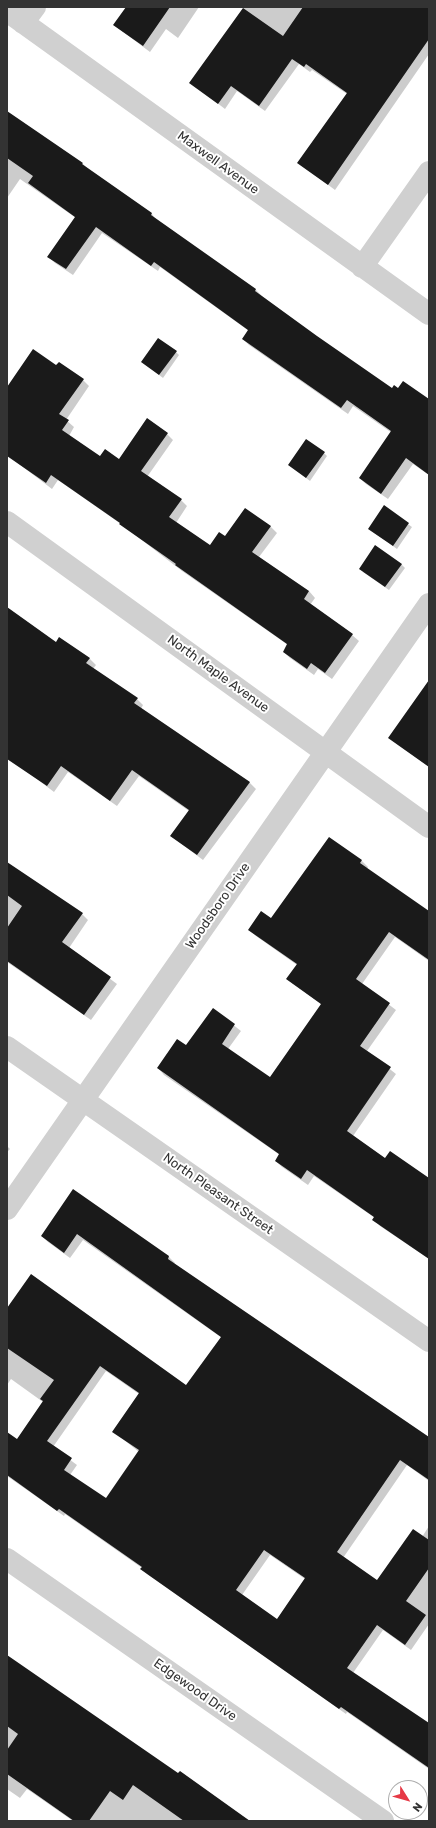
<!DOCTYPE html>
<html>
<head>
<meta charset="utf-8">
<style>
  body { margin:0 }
  #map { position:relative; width:436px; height:1828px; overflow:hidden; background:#fff; font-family:Rubik,sans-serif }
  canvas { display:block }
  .frame { position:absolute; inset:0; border:8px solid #333; pointer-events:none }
  .north { position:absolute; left:388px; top:1780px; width:40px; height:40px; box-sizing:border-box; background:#fff; border:1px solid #adadad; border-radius:50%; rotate:127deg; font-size:11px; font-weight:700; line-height:16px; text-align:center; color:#333 }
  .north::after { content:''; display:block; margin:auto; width:14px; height:18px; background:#e63946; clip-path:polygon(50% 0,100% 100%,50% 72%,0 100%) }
</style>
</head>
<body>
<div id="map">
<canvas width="436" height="1828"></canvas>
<div class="frame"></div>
<div class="north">N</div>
</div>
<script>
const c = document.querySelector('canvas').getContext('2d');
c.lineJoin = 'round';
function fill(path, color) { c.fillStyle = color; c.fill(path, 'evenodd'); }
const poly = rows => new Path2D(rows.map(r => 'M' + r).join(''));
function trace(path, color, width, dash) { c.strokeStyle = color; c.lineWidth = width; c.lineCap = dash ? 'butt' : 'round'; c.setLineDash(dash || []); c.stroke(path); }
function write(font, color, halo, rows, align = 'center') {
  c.font = font + ' Rubik,sans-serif'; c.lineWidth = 4; c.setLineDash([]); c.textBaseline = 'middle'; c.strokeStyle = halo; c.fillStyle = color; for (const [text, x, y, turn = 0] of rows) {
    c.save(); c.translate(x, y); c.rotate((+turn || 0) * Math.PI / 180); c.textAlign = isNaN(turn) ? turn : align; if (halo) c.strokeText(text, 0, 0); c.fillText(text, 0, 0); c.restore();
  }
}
fill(poly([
  [127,7,199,7,178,38,166,29,150,52,114,25],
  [244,7,429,7,429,54,335,190,299,163,347,94,312,70,310,72,299,64,265,111,237,91,225,109,191,83],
  [7,112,82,163,89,170,152,214,157,221,256,290,262,296,317,337,392,389,398,389,429,400,429,475,413,464,388,499,366,484,360,478,392,433,353,406,348,414,249,345,243,339,249,331,160,267,158,271,102,233,73,275,55,263,49,257,76,218,20,179,7,198],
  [176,352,179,355,163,378,142,362],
  [57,367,83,380,89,386,66,420,74,427,69,436,100,457,119,460,167,434,173,440,147,477,181,500,187,506,176,523,210,546,226,538,270,526,277,533,259,557,309,591,315,598,310,605,352,635,359,641,332,679,318,669,314,675,290,658,284,652,288,645,182,571,121,524,58,480,52,489,15,461,7,443,7,388],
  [324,453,327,456,310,481,289,465],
  [384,507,412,527,397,549,369,529],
  [401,564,405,568,389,590,363,572],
  [7,608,56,643,89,658,96,665,93,669,137,699,143,705,141,709,249,782,256,789,203,860,171,836,189,811,139,776,117,806,68,772,54,792,25,770,7,743],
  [429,681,429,767,390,738],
  [329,838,362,861,368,867,367,869,429,913,429,961,395,937,362,984,396,1010,367,1051,396,1074,353,1136,386,1159,429,1180,429,1259,380,1226,374,1219,375,1218,314,1176,308,1185,282,1167,276,1161,280,1155,164,1075,158,1068,187,1047,213,1009,241,1031,228,1049,270,1078,322,1005,288,979,297,965,256,936,249,930,271,920],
  [7,868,82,914,88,920,69,948,117,984,91,1020,7,962],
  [7,1146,10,1149,7,1152],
  [73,1191,169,1257,175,1263,174,1264,429,1439,429,1481,407,1465,343,1558,377,1582,422,1537,429,1526,429,1624,411,1650,383,1630,353,1673,429,1724,429,1769,347,1712,346,1714,147,1574,142,1568,65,1514,64,1516,7,1476,7,1433,17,1440,43,1402,11,1379,7,1385,7,1315,187,1386,222,1338,83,1240,70,1258,48,1242,42,1236],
  [106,1371,139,1394,113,1431,139,1452,106,1500,70,1475,77,1465,53,1447],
  [270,1555,305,1579,277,1620,242,1595],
  [7,1656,178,1775,250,1821,73,1821,27,1789,20,1798,7,1789]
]), '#0003');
fill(poly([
  [126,7,170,7,143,46,113,25],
  [303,7,429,7,429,39,328,185,297,163,347,93,306,64,304,67,292,59,259,106,231,86,218,104,189,83,243,8,283,36],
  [7,111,83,163,82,164,152,213,151,215,256,289,255,291,317,336,392,388,394,385,398,388,403,381,429,399,429,475,406,458,381,494,359,478,391,431,347,400,341,408,242,339,248,330,154,262,151,266,96,227,66,269,47,257,75,217,28,183,33,176,7,158],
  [158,338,177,351,159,375,141,362],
  [33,349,56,365,59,362,84,379,59,414,69,420,62,430,100,456,105,449,119,459,147,418,168,433,141,471,182,499,169,517,210,545,219,532,225,536,245,508,271,526,252,552,309,591,304,599,353,634,325,673,311,663,307,669,283,652,287,644,175,565,176,564,119,524,120,523,51,475,46,483,7,456,7,387],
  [306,439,325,452,306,478,288,465],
  [384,505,409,523,393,546,368,529],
  [375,545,402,564,385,587,359,569],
  [7,607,56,642,59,637,90,658,86,663,138,698,134,703,250,782,197,855,170,836,189,810,132,770,110,801,61,766,47,786,7,759],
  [429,680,429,767,388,738],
  [329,837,362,860,360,863,429,911,429,960,389,932,356,979,390,1003,360,1046,391,1067,347,1131,385,1158,390,1151,429,1178,429,1259,372,1220,374,1217,307,1170,301,1179,275,1161,279,1154,157,1068,177,1039,186,1045,213,1008,235,1024,222,1044,270,1077,321,1004,286,979,297,964,248,930,261,911,271,918],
  [7,862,83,913,62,942,111,977,84,1015,7,961,7,928,22,906,7,895],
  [73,1189,169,1256,168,1259,429,1437,429,1480,400,1460,337,1552,377,1580,413,1529,429,1540,429,1568,406,1601,426,1615,405,1645,377,1625,347,1668,429,1723,429,1768,341,1707,339,1709,285,1671,140,1569,142,1567,59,1509,57,1511,7,1475,7,1432,17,1439,43,1401,40,1399,54,1380,7,1348,7,1308,31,1274,186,1385,221,1337,77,1234,64,1253,41,1236],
  [100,1366,139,1393,112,1432,139,1450,106,1498,64,1470,72,1458,47,1441],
  [264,1550,305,1578,277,1619,236,1590],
  [7,1655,178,1773,180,1771,250,1821,184,1821,133,1785,123,1800,110,1791,89,1821,74,1821,7,1774,7,1750,18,1734,7,1726]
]), '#1a1a1a');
trace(poly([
  [7,11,429,314],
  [23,23,35,7],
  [362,267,429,172],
  [7,522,429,827],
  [7,1047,429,1341],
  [7,1209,429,604],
  [7,1559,383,1821]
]), '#d0d0d0', 22);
write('13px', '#333', '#fff', [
  ["Maxwell Avenue",218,163,36],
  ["North Maple Avenue",218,674,36],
  ["Woodsboro Drive",218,906,-55],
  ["North Pleasant Street",218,1194,35],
  ["Edgewood Drive",195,1690,35]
]);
</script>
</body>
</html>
